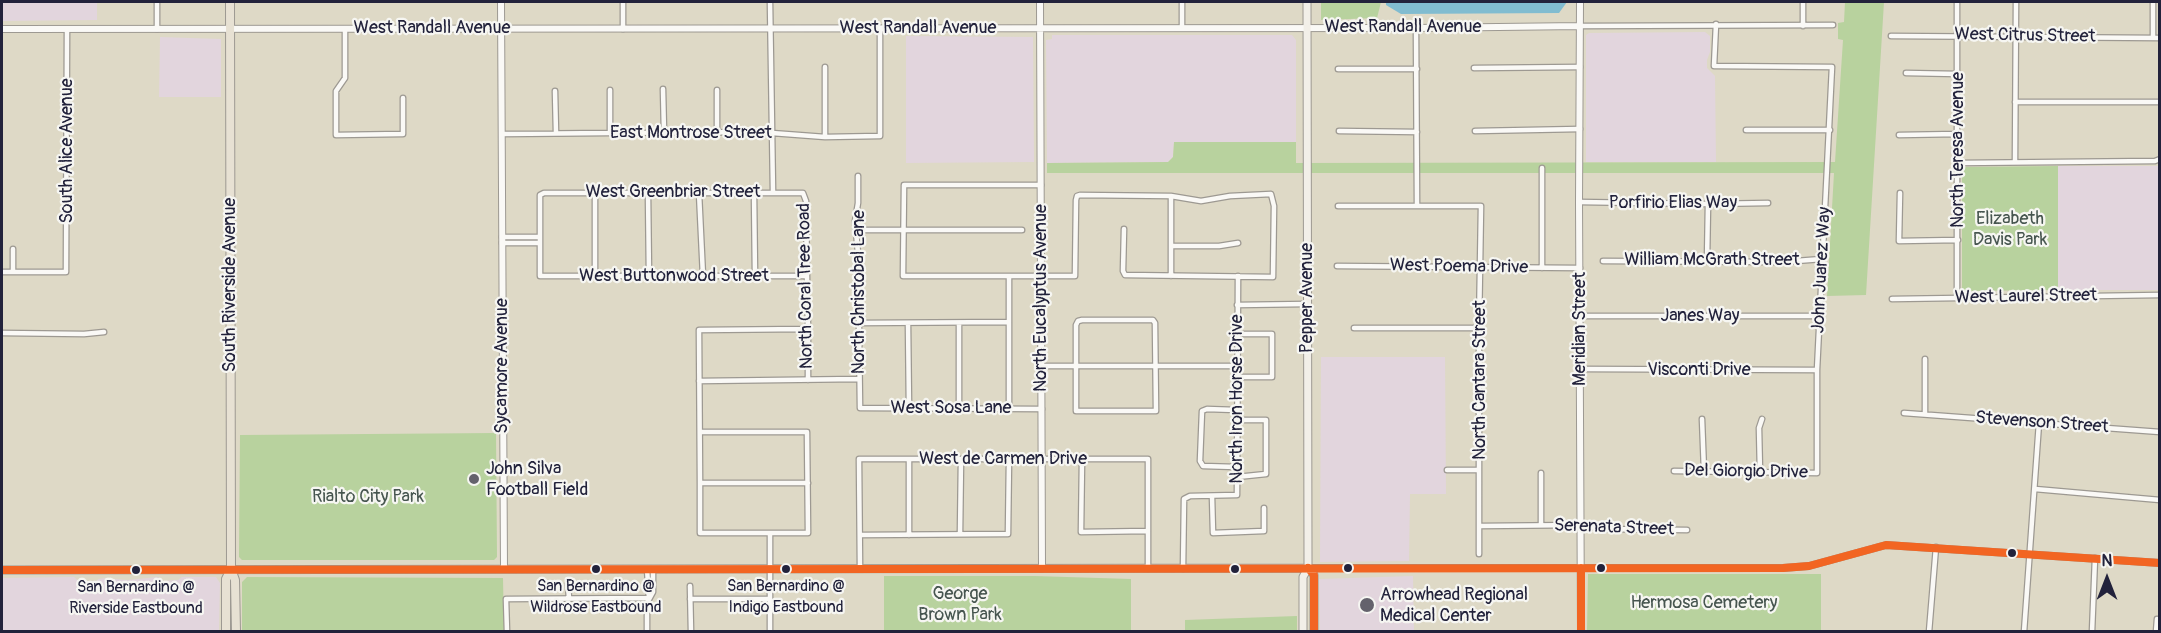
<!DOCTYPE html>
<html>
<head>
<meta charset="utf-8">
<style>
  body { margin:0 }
  #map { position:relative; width:2161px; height:633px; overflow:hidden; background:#ded9c6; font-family:Pangolin,sans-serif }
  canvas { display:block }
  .frame { position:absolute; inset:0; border:3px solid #22223b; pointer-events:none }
  .north { position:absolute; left:2077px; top:549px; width:60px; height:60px; -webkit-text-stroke:4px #f6f6f2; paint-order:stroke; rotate:0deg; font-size:16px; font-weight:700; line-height:24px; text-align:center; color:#22223b }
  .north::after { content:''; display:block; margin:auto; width:21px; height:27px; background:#22223b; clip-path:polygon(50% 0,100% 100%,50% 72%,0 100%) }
</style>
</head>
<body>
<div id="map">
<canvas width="2161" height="633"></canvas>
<div class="frame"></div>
<div class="north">N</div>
</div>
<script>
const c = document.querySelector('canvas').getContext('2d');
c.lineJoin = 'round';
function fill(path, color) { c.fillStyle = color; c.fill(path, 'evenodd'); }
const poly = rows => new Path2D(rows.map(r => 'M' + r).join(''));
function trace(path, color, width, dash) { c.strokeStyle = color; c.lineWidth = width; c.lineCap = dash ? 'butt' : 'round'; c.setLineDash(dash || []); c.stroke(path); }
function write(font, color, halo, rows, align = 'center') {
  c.font = font + ' Pangolin,sans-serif'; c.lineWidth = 4.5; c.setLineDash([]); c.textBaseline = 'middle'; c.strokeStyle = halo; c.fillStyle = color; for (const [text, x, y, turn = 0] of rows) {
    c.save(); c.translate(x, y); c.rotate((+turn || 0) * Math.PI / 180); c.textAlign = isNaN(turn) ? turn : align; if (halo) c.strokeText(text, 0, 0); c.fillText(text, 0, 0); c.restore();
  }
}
fill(poly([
  [2,2,97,2,97,20,2,21],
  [1705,32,1710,36,1710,52,1707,60,1707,68,1715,76,1716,162,1586,162,1586,35,1589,33],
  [1052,35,1292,35,1296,40,1296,142,1174,142,1173,157,1168,162,1047,163,1046,40,1052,39],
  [906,36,1033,37,1034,162,906,163],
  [160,37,221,39,221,97,159,97],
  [2058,166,2159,166,2159,290,2058,290],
  [1321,357,1445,357,1446,494,1410,494,1409,561,1320,562],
  [1413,576,1414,631,1320,631,1319,579],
  [74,577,82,584,96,584,98,579,105,578,127,580,158,577,162,581,178,580,182,577,216,577,220,583,219,631,2,631,2,578]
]), '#e2d5dd');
fill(poly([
  [1321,2,1381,2,1377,18,1321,20],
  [1845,2,1884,2,1866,295,1827,296,1834,173,1047,173,1047,163,1168,162,1173,157,1174,142,1296,142,1296,163,1835,162,1843,40,1838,39,1838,23,1844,22],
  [2058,166,2058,290,1965,291,1962,288,1962,170,1965,167],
  [496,433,497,557,494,560,242,560,239,557,240,435],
  [1588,574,1821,574,1821,631,1587,631],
  [884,576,1035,576,1131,579,1131,631,884,631],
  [247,577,503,578,504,631,242,631,242,582],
  [1297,616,1297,631,1185,631,1185,620]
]), '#b8d29e');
fill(poly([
  [1386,2,1567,2,1559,13,1401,14,1386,5]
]), '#81bcd0');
const minor = poly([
  [157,2,157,29],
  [623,2,623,29],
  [770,2,773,192],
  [1182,2,1182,27],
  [1803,2,1803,26],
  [1580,26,1833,25],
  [1416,28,1417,206],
  [345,29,345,78,336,91,336,135,403,134,403,98],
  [1891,36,2160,38],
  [2153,38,2153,2],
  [825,67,825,137],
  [1474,68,1580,67],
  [1338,69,1417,69],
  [1906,73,1958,74],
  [663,89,664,132],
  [717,90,717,132],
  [555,91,556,133],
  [2015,102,2160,102],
  [1746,130,1830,130],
  [1339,131,1417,132],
  [1475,131,1580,129],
  [610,132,610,90],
  [502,134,717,132,772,133,825,137,880,136,880,29],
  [1899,135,1958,134],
  [2015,162,2016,2],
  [1958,163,2155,161,2160,159],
  [858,176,858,203,855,221,858,253,860,408,1042,409],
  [1041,185,904,185,903,276,1075,276,1076,200,1077,196,1080,195,1171,196,1201,201,1230,196,1271,194,1274,206,1273,277,1125,275,1123,271,1124,229],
  [754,192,755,276],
  [595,193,595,275],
  [648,193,649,276],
  [699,193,703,276],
  [1900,193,1899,241,1958,240],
  [1579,202,1708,204,1768,203],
  [1338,206,1481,206,1479,328,1479,554],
  [856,230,1022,230],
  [502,237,540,237],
  [502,243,540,243],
  [1171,246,1219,246,1238,243],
  [13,249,13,272],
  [1603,261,1783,262,1822,259],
  [1707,261,1708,204],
  [1337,266,1580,268],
  [1542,268,1542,168],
  [2,272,66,272,67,29],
  [807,276,540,276,540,195,544,193,803,193,806,201,807,276,808,329,808,380],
  [1009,276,1009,408],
  [1171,276,1171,196],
  [1957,298,1957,2],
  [1892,299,2160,295],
  [1237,305,1307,304],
  [1580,316,1819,316],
  [1082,320,1153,320,1155,323,1156,411,1076,411,1076,325,1078,321,1082,320],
  [858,323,1009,322],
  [908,323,909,409],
  [1354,328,1479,328],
  [2,333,84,334,104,332],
  [1041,366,1237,366],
  [1581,369,1817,370],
  [1237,377,1272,377,1272,334,1237,334],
  [699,381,859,379],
  [959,408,959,323],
  [1236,410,1207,409,1202,411,1200,461,1203,466,1236,467],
  [1904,413,2160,432],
  [1925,414,1925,359],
  [1702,419,1704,471],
  [1236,420,1266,420,1266,474,1237,477],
  [700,432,807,432,808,533,700,533,700,483,699,330,808,329],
  [909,459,909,535],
  [1082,460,1081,532,1148,531],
  [1447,470,1479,470],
  [1674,471,1817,473,1817,370,1832,67,1714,66,1716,24],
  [1760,472,1759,428,1762,419],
  [1541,473,1541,525],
  [700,483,808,483],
  [2035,489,2160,500],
  [1212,496,1213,533,1264,531,1264,508],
  [1480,526,1581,525,1603,529,1687,530],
  [770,533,770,632],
  [960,534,961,459],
  [860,535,1008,534,1009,459],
  [647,569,649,598],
  [860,569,859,459,1148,459,1148,569],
  [1183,569,1184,499,1190,496,1237,495,1238,276],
  [568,584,569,599],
  [690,586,691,632],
  [690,599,770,599],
  [507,632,506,599,649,598],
  [647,632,647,603,653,592,653,569],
  [1929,632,1936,547],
  [2024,632,2039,423],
  [2092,632,2095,558],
  [2156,632,2157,619]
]);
const tertiary = poly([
  [501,2,504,569],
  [1040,2,1042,569],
  [1580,2,1579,202,1581,632],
  [2,29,1416,28,1580,26],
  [1308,568,1783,568,1809,566,1886,545,2160,563]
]);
const secondary = poly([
  [1308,568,1314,575,1314,632],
  [2,570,1308,568],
  [1303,632,1303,577,1308,568,1308,561,1307,2]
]);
const primary = poly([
  [230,2,231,569,235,580,236,632],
  [226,632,226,579,231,569]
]);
trace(minor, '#9d9992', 7);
trace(tertiary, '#9d9992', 8);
trace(secondary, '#9d9992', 9);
trace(primary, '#9d9992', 10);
trace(minor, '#faf9f6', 4.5);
trace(tertiary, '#faf9f6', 6);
trace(secondary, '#f2efe8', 7);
trace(primary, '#e7e1d3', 8);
trace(poly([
  [1308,568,1314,575,1314,632],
  [1581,568,1581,632],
  [2,570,1783,568,1809,566,1886,545,2160,563]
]), '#f26522', 8);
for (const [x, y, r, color] of [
  [474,479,6,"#64626c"],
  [2012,553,5,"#22223b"],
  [1348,568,5,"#22223b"],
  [1601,568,5,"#22223b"],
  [596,569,5,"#22223b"],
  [786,569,5,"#22223b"],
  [1235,569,5,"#22223b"],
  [136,570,5,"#22223b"],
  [1367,605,8,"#64626c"]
]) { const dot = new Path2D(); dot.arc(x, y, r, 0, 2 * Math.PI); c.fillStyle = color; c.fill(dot); trace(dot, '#f6f6f2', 2); }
write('16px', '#22223b', '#f6f6f2', [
  ["San Bernardino @",596,587],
  ["Wildrose Eastbound",596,608],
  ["San Bernardino @",786,587],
  ["Indigo Eastbound",786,608],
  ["San Bernardino @",136,588],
  ["Riverside Eastbound",136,609]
]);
write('18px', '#22223b', '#f6f6f2', [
  ["West Randall Avenue",1403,27],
  ["West Randall Avenue",432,28],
  ["West Randall Avenue",918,28],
  ["West Citrus Street",2025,36,1],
  ["East Montrose Street",691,133],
  ["North Teresa Avenue",1958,150,-90],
  ["South Alice Avenue",67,151,-90],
  ["West Greenbriar Street",673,192],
  ["Porfirio Elias Way",1673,203],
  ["William McGrath Street",1712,260],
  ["West Poema Drive",1459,267,1],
  ["John Juarez Way",1822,270,-87],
  ["West Buttonwood Street",674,276],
  ["South Riverside Avenue",230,285,-90],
  ["North Coral Tree Road",806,286,-91],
  ["North Christobal Lane",859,292,-90],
  ["West Laurel Street",2026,297,-1],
  ["North Eucalyptus Avenue",1041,298,-90],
  ["Pepper Avenue",1307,298,-90],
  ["Janes Way",1700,316],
  ["Meridian Street",1580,329,-90],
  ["Sycamore Avenue",502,366,-90],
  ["Visconti Drive",1699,370],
  ["North Cantara Street",1480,380,-90],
  ["North Iron Horse Drive",1237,399,-90],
  ["West Sosa Lane",951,408],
  ["Stevenson Street",2042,423,4],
  ["West de Carmen Drive",1003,459],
  ["Del Giorgio Drive",1746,472,1],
  ["Serenata Street",1614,528,2]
]);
write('18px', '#46554f', '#f6f6f2', [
  ["Elizabeth",2010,219],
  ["Davis Park",2010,240],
  ["Rialto City Park",368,497],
  ["George",960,594],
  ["Brown Park",960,615],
  ["Hermosa Cemetery",1704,603]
]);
write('18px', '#22223b', '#f6f6f2', [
  ["John Silva",486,469],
  ["Football Field",486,490],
  ["Arrowhead Regional",1380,595],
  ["Medical Center",1380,616]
], 'left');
</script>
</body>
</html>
